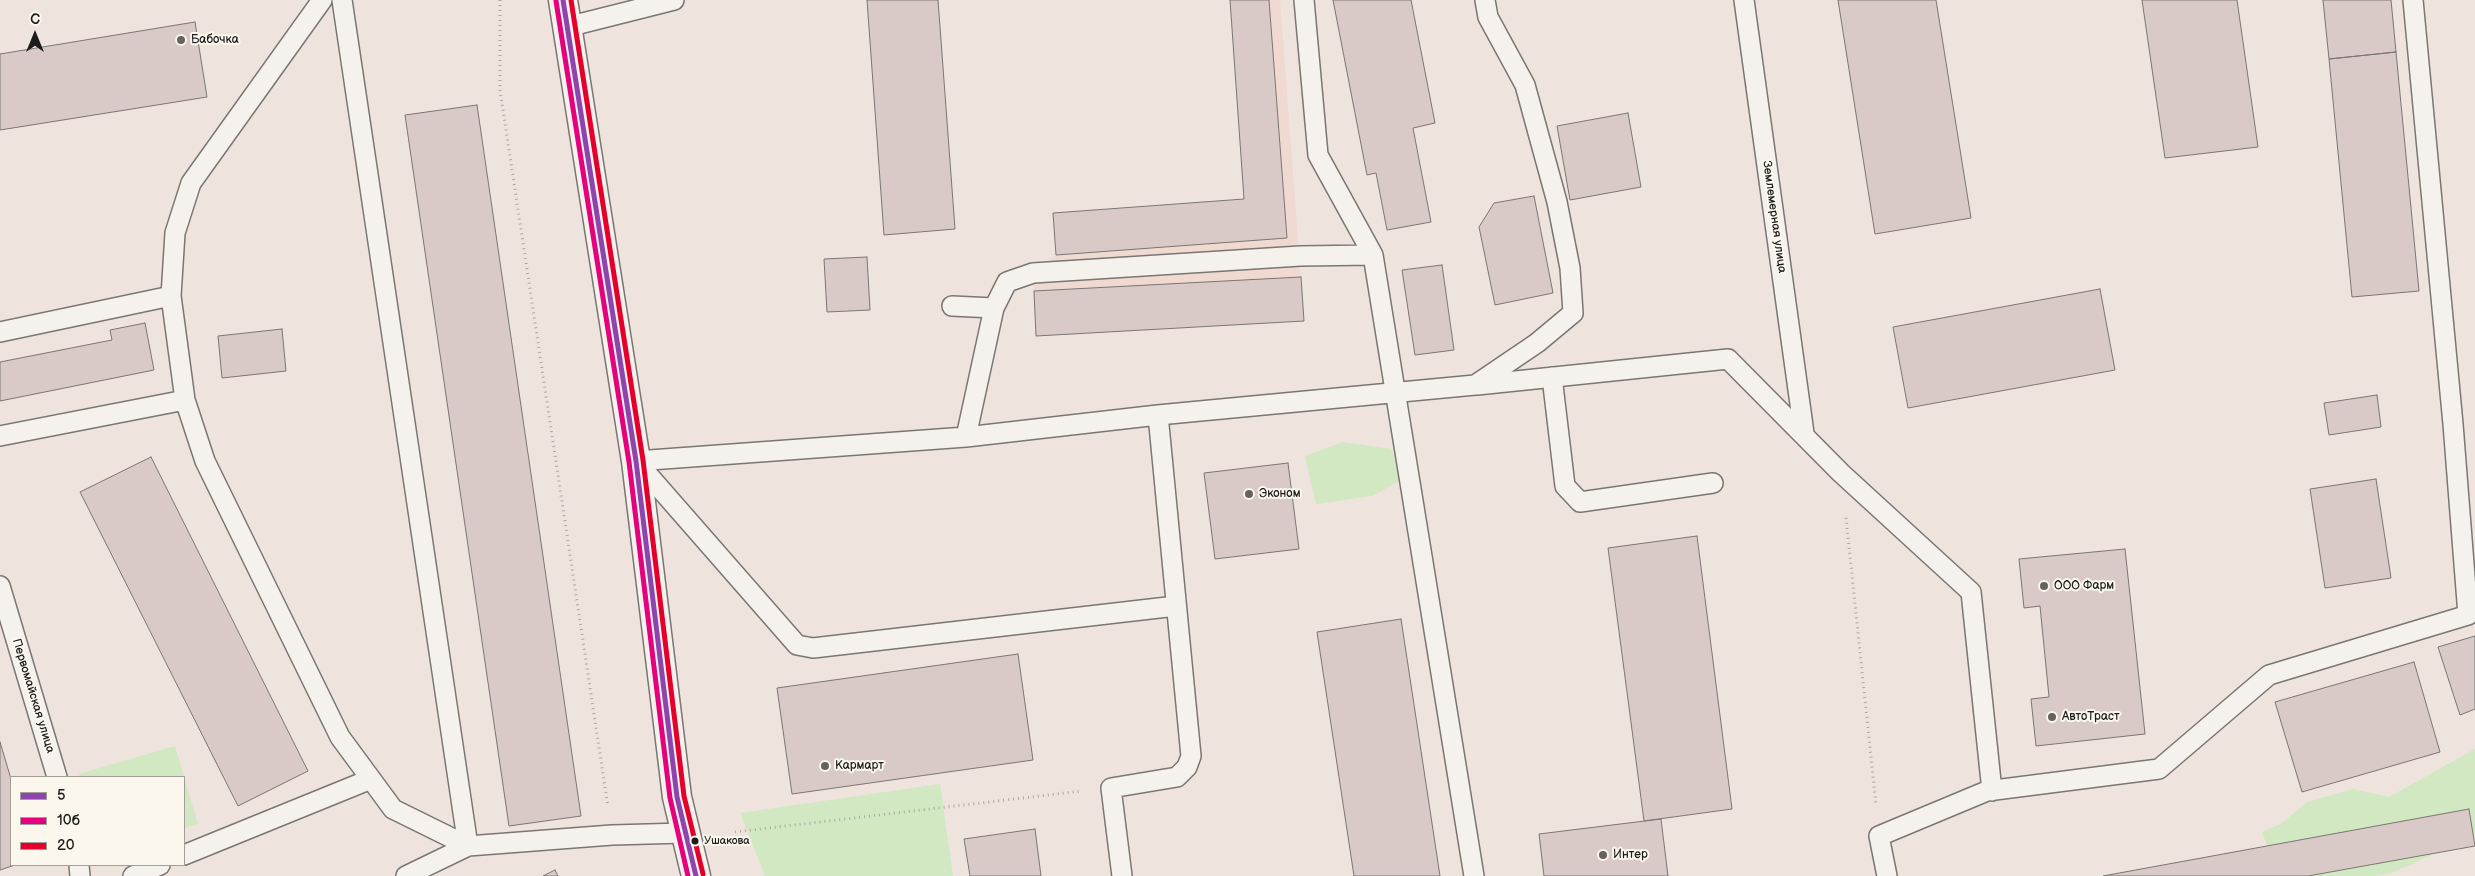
<!DOCTYPE html>
<html>
<head>
<meta charset="utf-8">
<style>
  body { margin:0 }
  #map { position:relative; width:2475px; height:876px; overflow:hidden; background:#eee3dd; font-family:"Balsamiq Sans",sans-serif }
  canvas { display:block }
  .legend { position:absolute; left:10px; top:776px; width:175px; height:90px; box-sizing:border-box; background:#fbf7ec; border:1px solid #a29f99; margin:0; padding:6px 9px; list-style:none; font-size:15px; color:#1c1c1c }
  .legend li { display:flex; align-items:center; gap:10px; height:25px }
  .legend b { width:25px; border:1px solid #a29f99 }
  .north { position:absolute; left:10px; top:10px; width:50px; height:50px; -webkit-text-stroke:4px #fbf7ec; paint-order:stroke; rotate:0deg; font-size:14px; font-weight:700; line-height:20px; text-align:center; color:#1c1c1c }
  .north::after { content:''; display:block; margin:auto; width:18px; height:22px; background:#1c1c1c; clip-path:polygon(50% 0,100% 100%,50% 72%,0 100%) }
</style>
</head>
<body>
<div id="map">
<canvas width="2475" height="876"></canvas>
<ul class="legend">
<li><b style="height:6px;background:#8e44ad"></b>5</li>
<li><b style="height:6px;background:#e5007d"></b>10б</li>
<li><b style="height:6px;background:#e4002b"></b>20</li>
</ul>
<div class="north">С</div>
</div>
<script>
const c = document.querySelector('canvas').getContext('2d');
c.lineJoin = 'round';
function fill(path, color) { c.fillStyle = color; c.fill(path, 'evenodd'); }
const poly = rows => new Path2D(rows.map(r => 'M' + r).join(''));
function trace(path, color, width, dash) { c.strokeStyle = color; c.lineWidth = width; c.lineCap = dash ? 'butt' : 'round'; c.setLineDash(dash || []); c.stroke(path); }
function write(font, color, halo, rows, align = 'center') {
  c.font = font + ' "Balsamiq Sans",sans-serif'; c.lineWidth = 4; c.setLineDash([]); c.textBaseline = 'middle'; c.strokeStyle = halo; c.fillStyle = color; for (const [text, x, y, turn = 0] of rows) {
    c.save(); c.translate(x, y); c.rotate((+turn || 0) * Math.PI / 180); c.textAlign = isNaN(turn) ? turn : align; if (halo) c.strokeText(text, 0, 0); c.fillText(text, 0, 0); c.restore();
  }
}
fill(poly([
  [1230,0,1280,0,1304,321,1036,336,1033,273,1056,255,1053,213,1244,199]
]), '#efd9d1');
fill(poly([
  [1343,442,1391,449,1403,479,1372,496,1316,504,1305,456],
  [175,746,198,824,184,828,184,777,80,777,79,774],
  [2475,749,2475,835,2392,873,2374,876,2279,876,2262,832,2281,824,2307,802,2353,789,2389,797],
  [940,784,953,876,765,876,740,813]
]), '#d1e8c3');
const building = poly([
  [867,0,938,0,955,229,884,235,867,0],
  [1230,0,1269,0,1287,238,1056,255,1053,213,1244,199,1230,0],
  [1333,0,1411,0,1435,123,1413,128,1431,222,1387,230,1376,173,1367,175,1333,0],
  [1838,0,1936,0,1971,218,1875,234,1838,0],
  [2142,0,2237,0,2258,147,2165,158,2142,0],
  [2323,0,2391,0,2396,52,2329,59,2323,0],
  [195,22,207,97,0,130,0,54,195,22],
  [2396,52,2419,291,2352,297,2329,59,2396,52],
  [477,105,581,816,509,826,405,115,477,105],
  [1628,113,1641,187,1570,200,1557,126,1628,113],
  [1534,196,1553,293,1495,305,1479,227,1494,203,1534,196],
  [867,257,870,310,827,312,824,259,867,257],
  [1442,265,1454,350,1415,355,1402,270,1442,265],
  [1301,277,1304,321,1036,336,1034,291,1301,277],
  [2100,289,2115,370,1908,408,1893,327,2100,289],
  [145,323,154,370,0,401,0,362,112,340,110,330,145,323],
  [282,329,286,371,222,378,218,336,282,329],
  [2377,395,2381,427,2329,435,2324,403,2377,395],
  [151,457,308,771,238,806,80,492,151,457],
  [1288,463,1299,549,1215,559,1204,473,1288,463],
  [2376,479,2391,578,2325,588,2310,489,2376,479],
  [1697,536,1732,809,1644,821,1608,548,1697,536],
  [2125,549,2145,734,2036,746,2031,699,2049,697,2040,606,2024,608,2019,559,2125,549],
  [1401,619,1440,876,1354,876,1317,632,1401,619],
  [2475,636,2475,709,2460,715,2438,647,2475,636],
  [1018,654,1033,760,792,794,777,688,1018,654],
  [2414,662,2440,752,2302,792,2275,702,2414,662],
  [0,742,11,779,11,865,15,865,0,870,0,742],
  [2469,809,2475,846,2308,876,2103,876,2469,809],
  [1661,819,1668,876,1544,876,1539,834,1661,819],
  [1035,829,1041,876,970,876,964,839,1035,829],
  [555,870,558,876,543,876,555,870]
]);
fill(building, '#dacac7');
trace(building, '#7a7673', 1);
const service = poly([
  [322,0,191,183,175,233,171,296,185,400,205,461,340,737,393,809,468,846],
  [342,0,468,846],
  [1304,0,1318,155,1373,255],
  [1744,0,1804,433],
  [567,27,674,0],
  [952,306,994,308],
  [0,332,171,296],
  [1552,377,1565,486,1580,502,1713,483],
  [1477,385,1728,359,1841,473,1971,592,1992,791],
  [0,436,185,400],
  [966,437,994,308,1007,282,1033,273,1300,256,1373,255,1474,876],
  [636,461,966,437,1158,415,1475,385,1537,343,1573,313,1570,268,1557,202,1525,85,1488,17,1485,0],
  [636,461,797,645,813,648,1176,606],
  [0,586,57,777],
  [184,855,371,779],
  [79,865,80,876],
  [133,876,160,865],
  [406,876,468,846,612,835,684,833],
  [1122,876,1111,788,1177,777,1187,767,1191,756,1158,415],
  [1887,876,1879,836,1987,791,2159,769,2269,675,2468,615,2453,424,2413,0]
]);
const tertiary = poly([
  [563,0,636,461,677,797,696,876]
]);
trace(service, '#7a7673', 22);
trace(tertiary, '#7a7673', 31);
trace(poly([
  [500,0,500,90,608,807],
  [1846,518,1876,805],
  [735,832,1082,791]
]), '#aba8a6', 3, [1, 4]);
trace(service, '#f5f2ee', 19);
trace(tertiary, '#f5f2ee', 28);
trace(poly([
  [563,0,636,461,677,797,696,876]
]), '#8e44ad', 5);
trace(poly([
  [556,1,629,462,670,798,688,876]
]), '#e5007d', 5);
trace(poly([
  [571,0,643,460,684,796,703,874]
]), '#e4002b', 5);
for (const [x, y, r, color] of [
  [181,40,5,"#666260"],
  [1249,494,5,"#666260"],
  [2044,586,5,"#666260"],
  [2052,717,5,"#666260"],
  [825,766,5,"#666260"],
  [695,841,4.5,"#1c1c1c"],
  [1603,855,5,"#666260"]
]) { const dot = new Path2D(); dot.arc(x, y, r, 0, 2 * Math.PI); c.fillStyle = color; c.fill(dot); trace(dot, '#fbf7ec', 2); }
write('11px', '#1c1c1c', '#fbf7ec', [
  ["Ушакова",704,841]
], 'left');
write('12px', '#1c1c1c', '#fbf7ec', [
  ["Бабочка",191,40],
  ["Эконом",1259,494],
  ["ООО Фарм",2054,586],
  ["АвтоТраст",2062,717],
  ["Кармарт",835,766],
  ["Интер",1613,855]
], 'left');
write('12px', '#1c1c1c', '#fbf7ec', [
  ["Землемерная улица",1774,217,82],
  ["Первомайская улица",33,696,73]
]);
</script>
</body>
</html>
